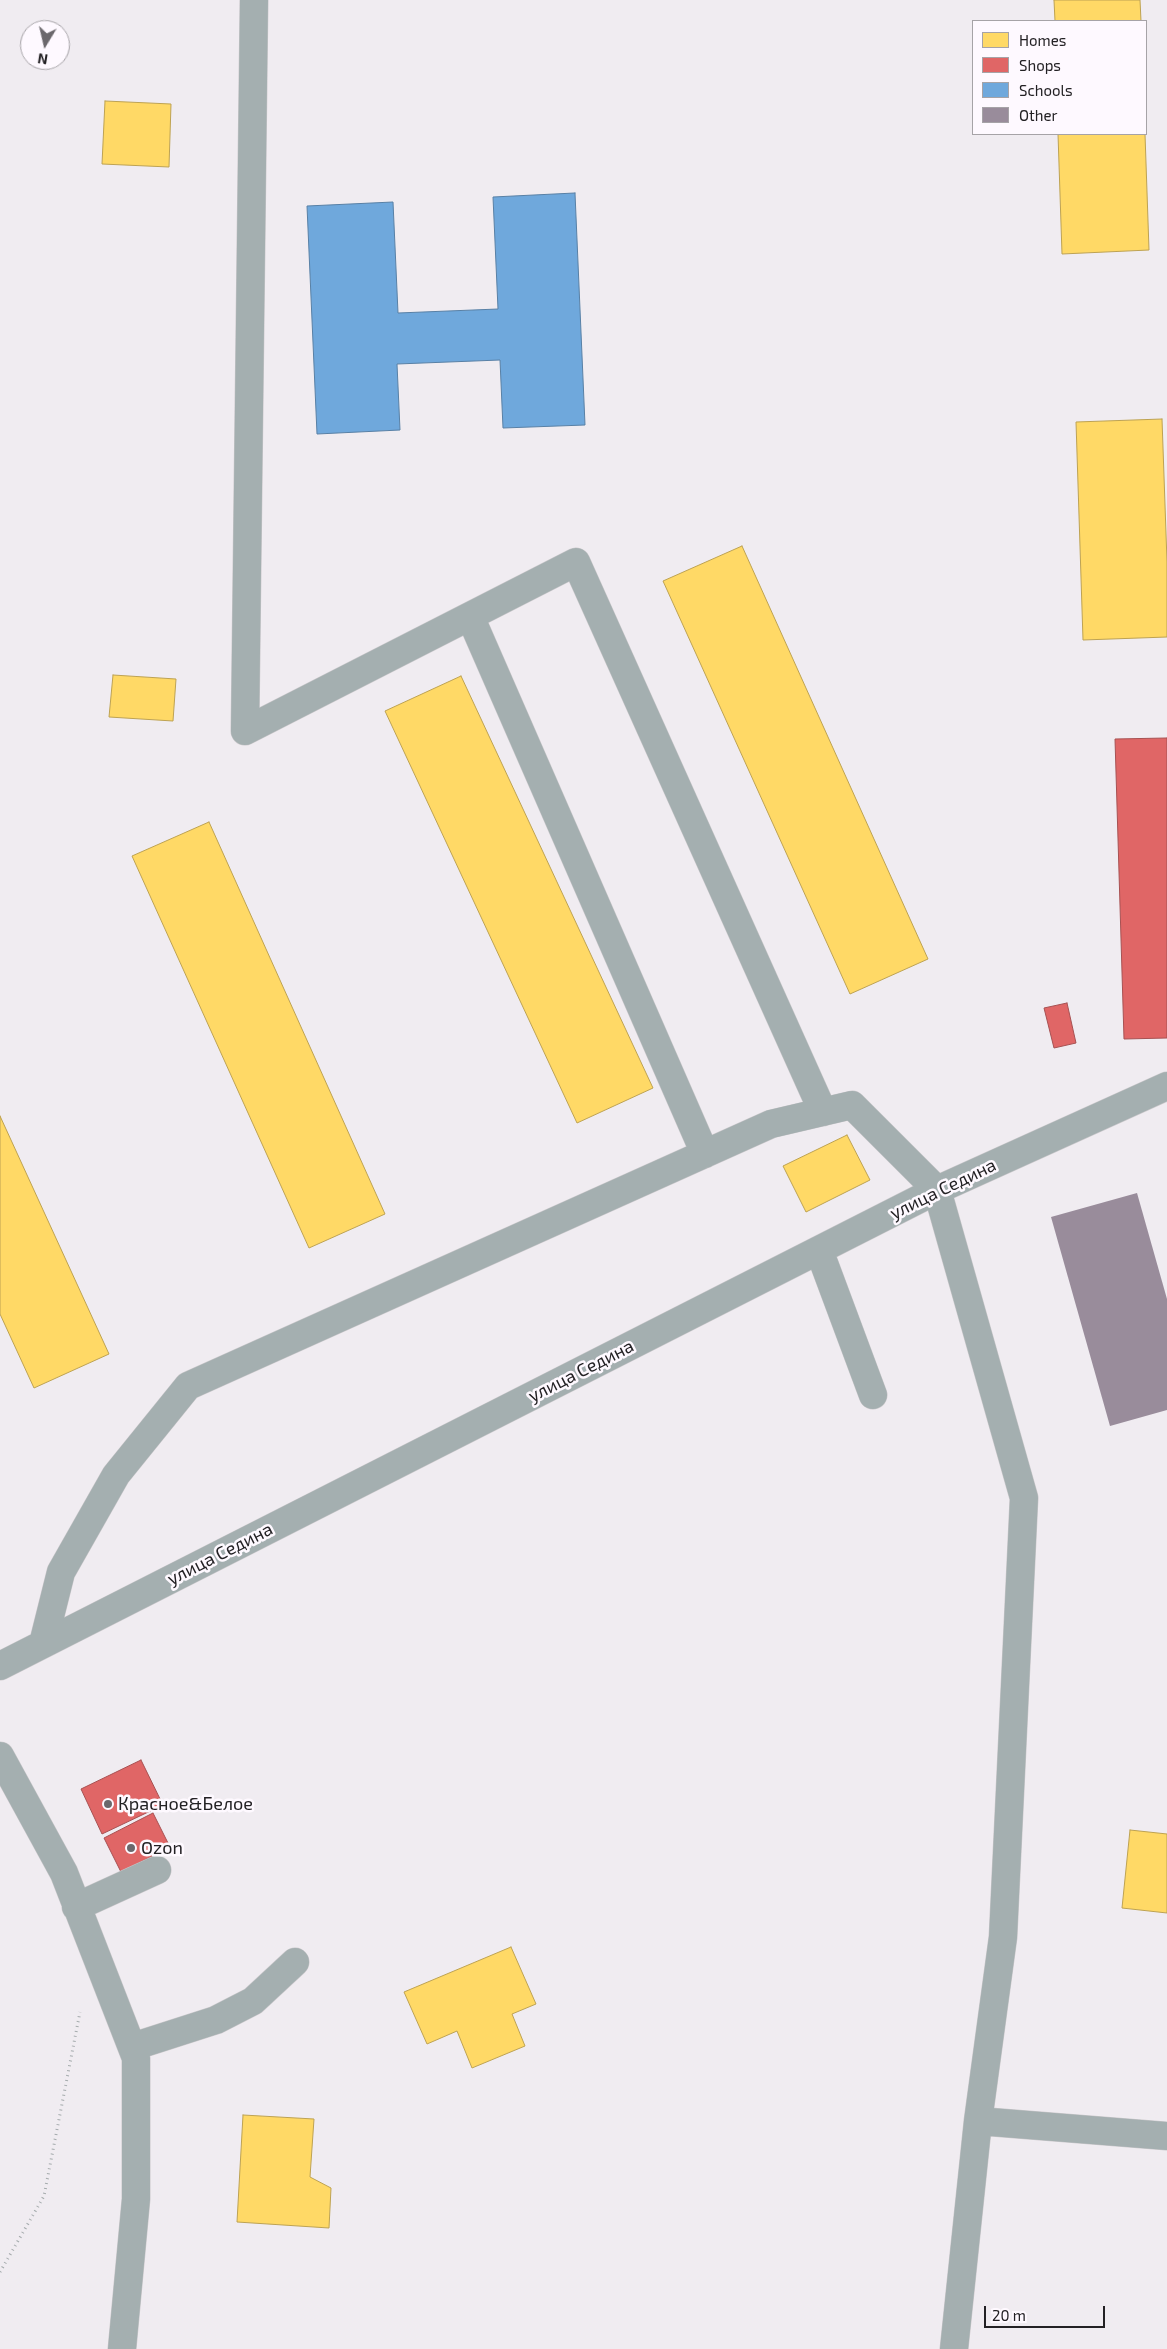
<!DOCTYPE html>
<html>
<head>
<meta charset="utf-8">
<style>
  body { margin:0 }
  #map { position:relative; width:1167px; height:2349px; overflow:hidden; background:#f0ecf1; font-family:"Exo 2",sans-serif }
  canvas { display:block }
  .legend { position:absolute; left:972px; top:20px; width:175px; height:115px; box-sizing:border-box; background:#fef9ff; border:1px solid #a6a3a7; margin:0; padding:6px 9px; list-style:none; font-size:15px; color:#232124 }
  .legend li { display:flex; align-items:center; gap:10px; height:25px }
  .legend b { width:25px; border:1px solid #a6a3a7 }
  .north { position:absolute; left:20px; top:20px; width:50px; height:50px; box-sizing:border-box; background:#fef9ff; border:1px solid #a6a3a7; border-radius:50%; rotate:189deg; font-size:14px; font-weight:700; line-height:20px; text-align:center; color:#232124 }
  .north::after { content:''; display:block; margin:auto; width:18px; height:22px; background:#6b686c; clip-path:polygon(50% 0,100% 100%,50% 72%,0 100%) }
  .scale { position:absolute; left:984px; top:2306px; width:121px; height:22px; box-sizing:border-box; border:2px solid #232124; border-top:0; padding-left:6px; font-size:15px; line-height:18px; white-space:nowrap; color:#232124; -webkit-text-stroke:4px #fef9ff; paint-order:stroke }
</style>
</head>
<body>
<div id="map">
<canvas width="1167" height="2349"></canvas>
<ul class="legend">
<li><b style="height:14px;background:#ffd966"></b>Homes</li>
<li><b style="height:14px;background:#e06666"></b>Shops</li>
<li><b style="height:14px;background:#6fa8dc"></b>Schools</li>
<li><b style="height:14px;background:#998c9b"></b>Other</li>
</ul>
<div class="north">N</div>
<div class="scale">20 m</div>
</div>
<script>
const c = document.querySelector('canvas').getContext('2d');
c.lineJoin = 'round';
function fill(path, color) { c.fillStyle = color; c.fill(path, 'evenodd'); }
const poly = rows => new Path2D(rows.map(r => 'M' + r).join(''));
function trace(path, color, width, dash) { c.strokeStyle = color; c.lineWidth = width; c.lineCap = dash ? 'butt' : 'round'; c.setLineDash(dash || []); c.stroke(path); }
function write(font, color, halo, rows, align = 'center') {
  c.font = font + ' "Exo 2",sans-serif'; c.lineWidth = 5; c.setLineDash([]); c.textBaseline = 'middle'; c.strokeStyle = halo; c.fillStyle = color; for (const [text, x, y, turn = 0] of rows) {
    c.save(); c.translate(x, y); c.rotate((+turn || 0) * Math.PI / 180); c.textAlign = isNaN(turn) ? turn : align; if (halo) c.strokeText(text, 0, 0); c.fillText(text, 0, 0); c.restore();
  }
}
const homes = poly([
  [1054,0,1140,0,1141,21,1055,21,1054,0],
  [105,101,171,104,169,167,102,164,105,101],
  [1058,134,1145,134,1149,250,1062,254,1058,134],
  [1162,419,1167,562,1167,637,1083,640,1076,422,1162,419],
  [742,546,928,959,850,994,663,581,742,546],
  [113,675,176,679,173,721,109,717,113,675],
  [461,676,653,1088,577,1123,385,711,461,676],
  [209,822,385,1214,309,1248,132,856,209,822],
  [0,1116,109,1354,34,1388,0,1314,0,1116],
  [847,1135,870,1180,806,1212,783,1166,847,1135],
  [1130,1830,1167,1834,1167,1913,1122,1908,1130,1830],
  [511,1947,536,2004,512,2014,525,2046,472,2068,457,2031,427,2044,404,1992,511,1947],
  [243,2115,314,2119,310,2177,331,2188,329,2228,237,2222,243,2115]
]);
fill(homes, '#ffd966');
trace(homes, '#bda252', 1);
const shops = poly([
  [1167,738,1167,1038,1124,1039,1115,739,1167,738],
  [1067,1003,1076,1043,1054,1048,1044,1008,1067,1003],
  [141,1760,163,1805,102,1834,81,1789,141,1760],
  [153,1813,170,1847,121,1872,104,1838,153,1813]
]);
fill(shops, '#e06666');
trace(shops, '#a75152', 1);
const schools = poly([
  [575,193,585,425,503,428,500,360,397,364,400,430,317,434,307,206,393,202,398,313,498,309,493,197,575,193]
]);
fill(schools, '#6fa8dc');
trace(schools, '#5880a5', 1);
fill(poly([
  [1137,1193,1167,1299,1167,1410,1110,1426,1051,1217]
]), '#998c9b');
const minor = poly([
  [254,0,245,731,576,562,823,1112],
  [470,616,705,1154],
  [819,1250,873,1395],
  [43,1644,61,1572,116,1475,188,1386,771,1124,852,1105,937,1190,1024,1498,1003,1937,978,2121,954,2349],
  [0,1666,937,1190,1167,1086],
  [0,1756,64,1873,136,2058,136,2199,122,2349],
  [76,1907,157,1870],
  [132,2047,216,2020,253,2001,295,1962],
  [978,2121,1167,2136]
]);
trace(minor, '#cac8cb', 29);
trace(poly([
  [0,2272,44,2196,80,2012]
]), '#a5abad', 3, [1, 4]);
trace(minor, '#a4afb0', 28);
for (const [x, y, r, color] of [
  [108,1804,5,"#6b686c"],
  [131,1848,5,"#6b686c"]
]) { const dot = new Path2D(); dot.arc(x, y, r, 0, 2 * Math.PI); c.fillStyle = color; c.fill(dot); trace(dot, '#fef9ff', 2); }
write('18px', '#232124', '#fef9ff', [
  ["улица Седина",943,1189,-26],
  ["улица Седина",581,1371,-27],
  ["улица Седина",220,1554,-27]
]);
write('18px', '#232124', '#fef9ff', [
  ["Красное&Белое",118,1804],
  ["Ozon",141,1848]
], 'left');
</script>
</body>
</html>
